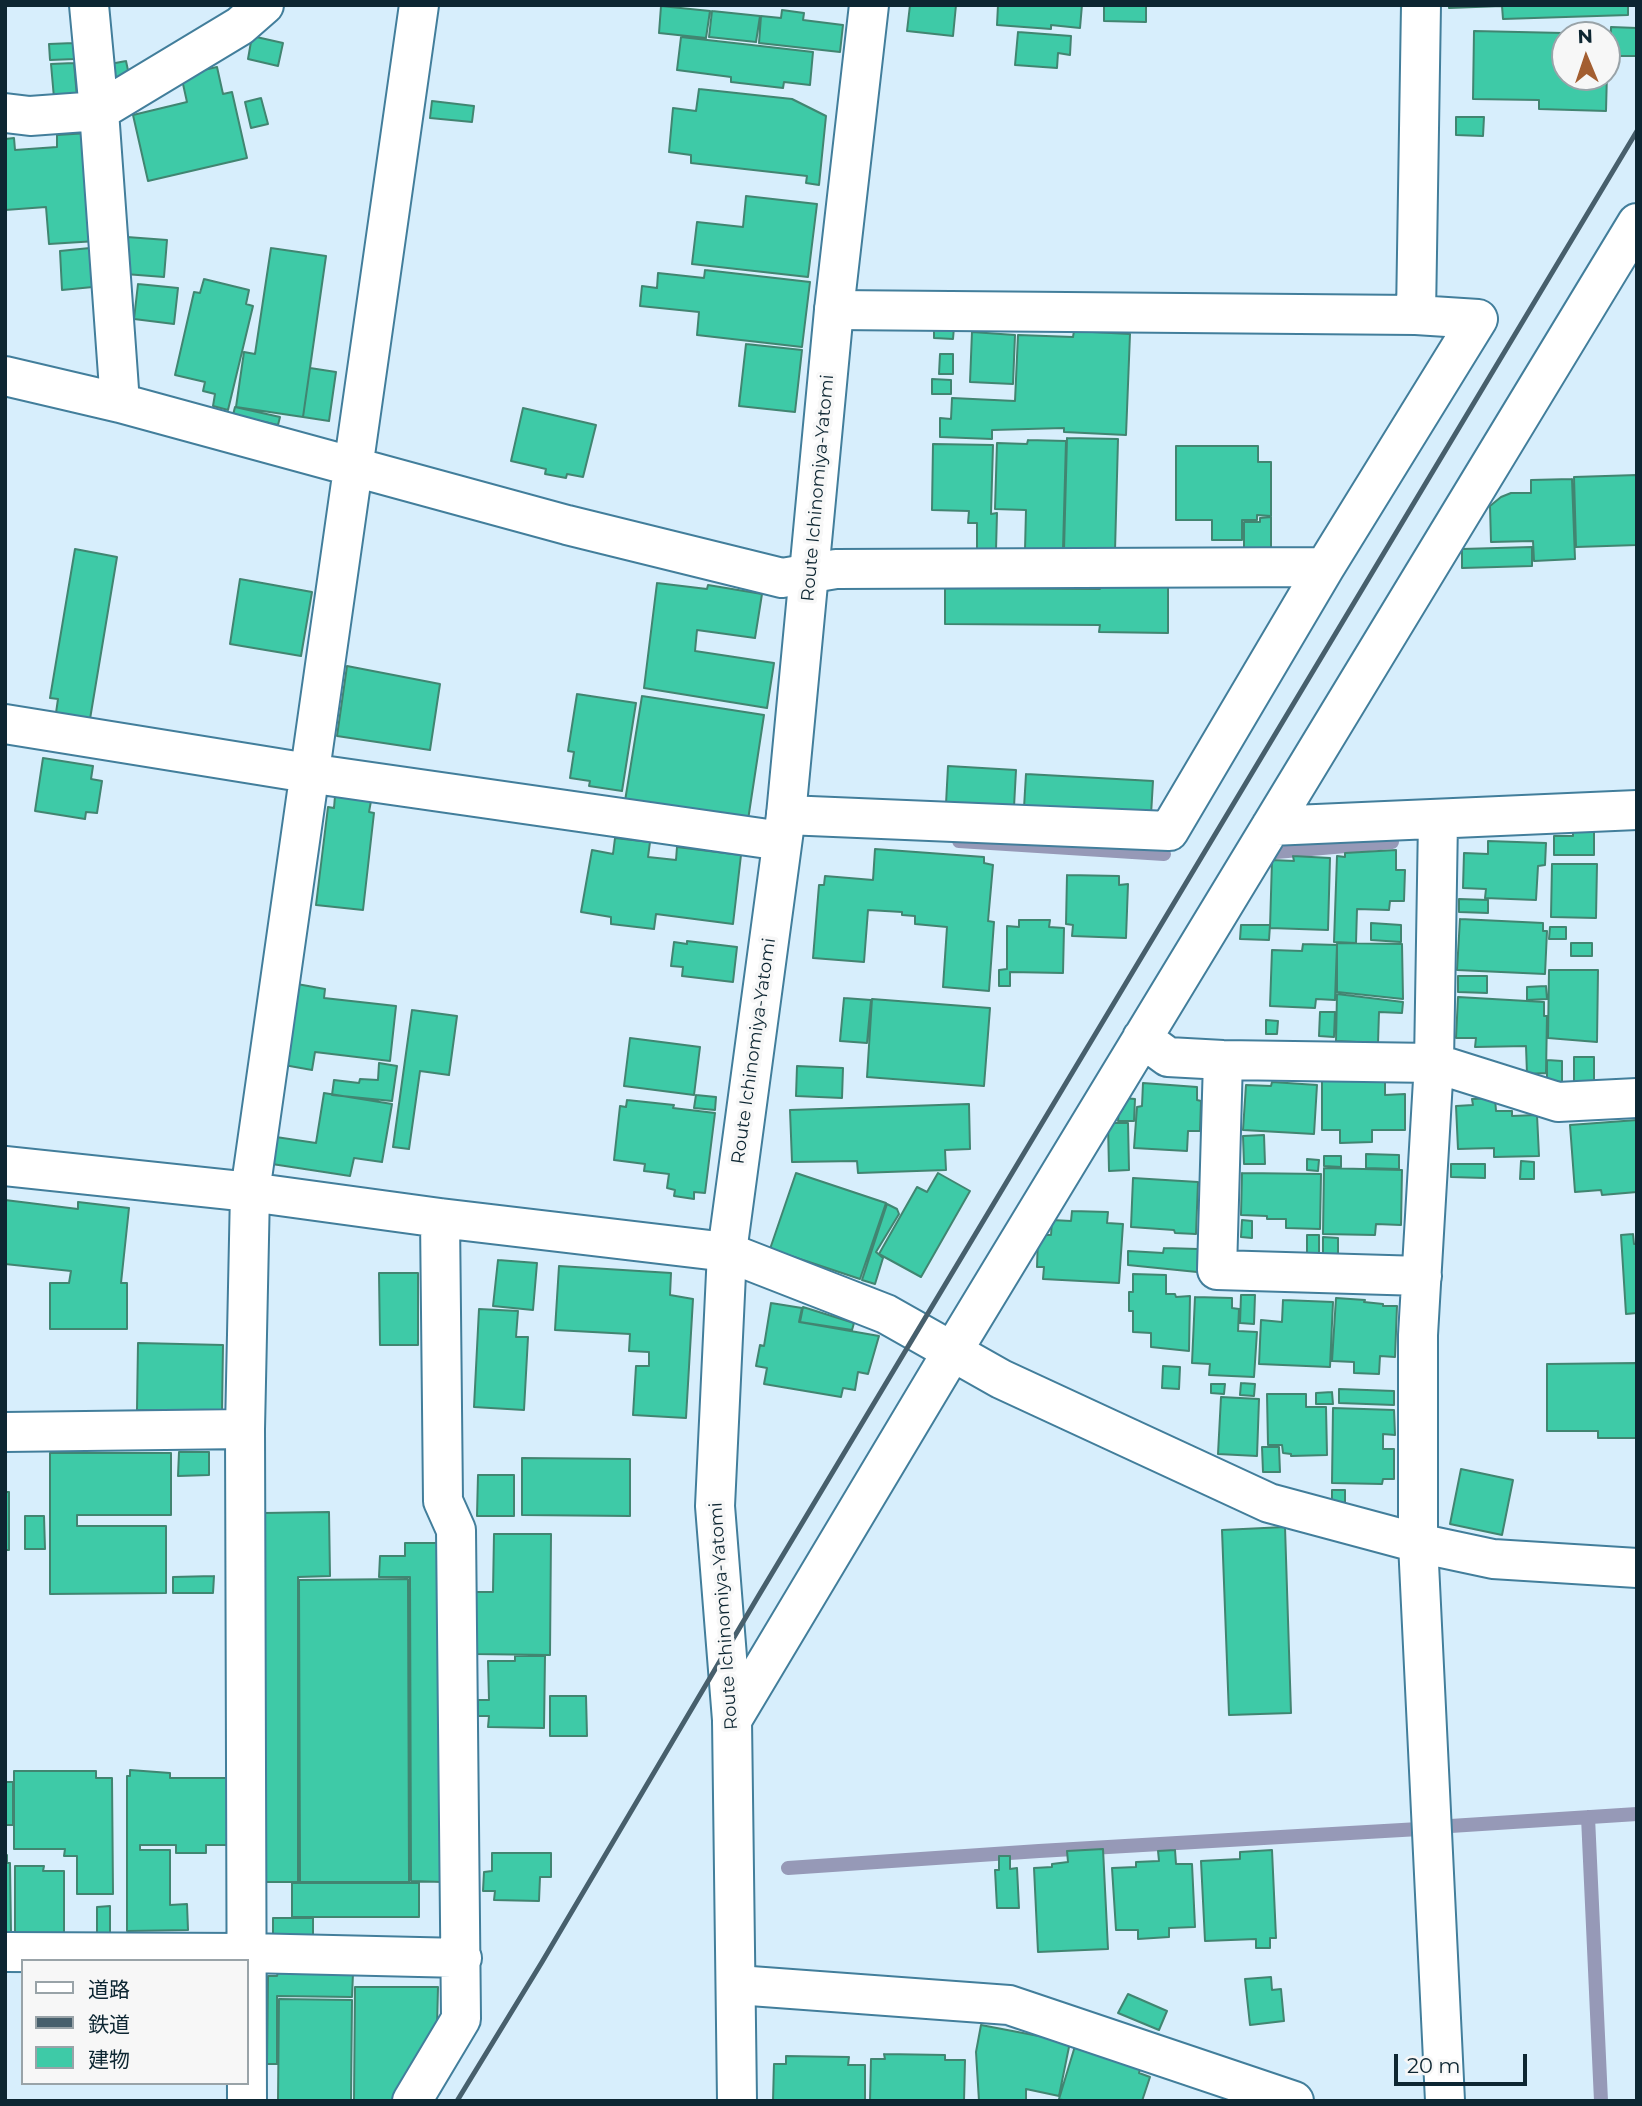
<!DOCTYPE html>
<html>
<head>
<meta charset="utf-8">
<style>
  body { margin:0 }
  #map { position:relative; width:1642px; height:2106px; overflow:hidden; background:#d7eefc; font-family:Montserrat,"Noto Sans JP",sans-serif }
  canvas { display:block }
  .frame { position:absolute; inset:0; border:7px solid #0d2632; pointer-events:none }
  .legend { position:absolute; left:21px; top:1959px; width:228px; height:126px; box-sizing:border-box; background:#f7f7f7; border:2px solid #99a3a8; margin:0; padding:9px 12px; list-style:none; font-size:21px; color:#0d2632 }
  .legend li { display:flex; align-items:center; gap:14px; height:35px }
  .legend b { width:35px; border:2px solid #99a3a8 }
  .north { position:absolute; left:1551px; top:21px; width:70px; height:70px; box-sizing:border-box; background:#f7f7f7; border:2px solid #99a3a8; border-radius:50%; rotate:358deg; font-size:19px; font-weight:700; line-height:28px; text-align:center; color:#0d2632 }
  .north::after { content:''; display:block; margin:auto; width:24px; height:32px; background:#a35e31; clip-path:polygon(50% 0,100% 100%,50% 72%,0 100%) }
  .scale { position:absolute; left:1394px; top:2054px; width:133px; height:32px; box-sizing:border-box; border:4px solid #0d2632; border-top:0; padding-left:9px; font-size:21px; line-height:24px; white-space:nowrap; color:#0d2632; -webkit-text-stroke:5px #f7f7f7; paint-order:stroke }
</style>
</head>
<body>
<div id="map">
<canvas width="1642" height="2106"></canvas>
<div class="frame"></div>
<ul class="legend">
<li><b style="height:9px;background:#fff"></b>道路</li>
<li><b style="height:9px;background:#475f6c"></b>鉄道</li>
<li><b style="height:19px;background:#3ecaa7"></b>建物</li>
</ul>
<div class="north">N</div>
<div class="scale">20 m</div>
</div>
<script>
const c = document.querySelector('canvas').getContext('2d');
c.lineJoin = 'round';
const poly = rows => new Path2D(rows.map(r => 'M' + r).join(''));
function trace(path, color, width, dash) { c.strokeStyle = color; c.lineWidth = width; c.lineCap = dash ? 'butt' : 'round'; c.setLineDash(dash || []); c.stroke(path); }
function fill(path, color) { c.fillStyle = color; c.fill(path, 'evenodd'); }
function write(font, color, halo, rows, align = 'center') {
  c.font = font + ' Montserrat,sans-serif'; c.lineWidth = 7; c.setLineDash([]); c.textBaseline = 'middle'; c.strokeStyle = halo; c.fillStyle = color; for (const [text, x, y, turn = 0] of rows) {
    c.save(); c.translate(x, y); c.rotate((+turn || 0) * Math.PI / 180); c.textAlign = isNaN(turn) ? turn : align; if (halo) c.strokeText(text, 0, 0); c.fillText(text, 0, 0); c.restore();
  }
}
trace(poly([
  [959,841,1164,854],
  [1276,852,1392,842],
  [1588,1817,1601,2101],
  [1435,1827,1637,1814],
  [788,1868,1039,1851,1419,1829,1420,1839]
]), '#9699b7', 14);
const building = poly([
  [910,5,956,5,953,36,907,31,910,5],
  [998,5,1082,5,1080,28,1051,25,1051,29,997,25,998,5],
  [1104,5,1146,5,1146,22,1104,21,1104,5],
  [1449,5,1628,5,1628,15,1503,19,1502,6,1449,8,1449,5],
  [661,6,710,11,706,38,659,33,661,6],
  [782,10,804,13,803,20,843,25,840,52,759,43,761,16,781,18,782,10],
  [712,11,760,16,756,42,709,37,712,11],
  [1611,27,1637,28,1637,56,1610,56,1611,27],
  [1474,31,1608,34,1606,111,1539,109,1539,100,1473,99,1474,31],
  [1565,35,1607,35,1607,77,1565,77,1565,35],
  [1018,32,1071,36,1070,55,1058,53,1057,68,1015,65,1018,32],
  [252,36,283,43,278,66,248,59,252,36],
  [681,37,813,52,810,85,784,82,783,88,731,82,731,77,677,70,681,37],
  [74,43,75,59,50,60,49,44,74,43],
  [126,61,129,75,113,79,110,64,126,61],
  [74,63,77,97,54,98,51,64,74,63],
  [217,67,223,94,232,92,247,158,148,181,133,115,187,102,181,75,217,67],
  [699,89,792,99,826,116,819,185,806,183,807,176,691,163,691,155,669,152,673,108,696,111,699,89],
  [261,98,268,124,251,128,245,102,261,98],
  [432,101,474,106,472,122,430,118,432,101],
  [1456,117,1484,117,1483,136,1456,135,1456,117],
  [89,133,97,241,49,244,46,207,5,210,5,139,14,138,15,150,57,147,57,135,89,133],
  [746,196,817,204,808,277,692,264,697,222,743,227,746,196],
  [127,237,167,240,164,277,125,274,127,237],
  [90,248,93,287,62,290,60,251,90,248],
  [271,248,326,256,303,417,236,407,244,352,255,354,271,248],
  [705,270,810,282,802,347,697,335,699,312,640,306,642,286,657,288,658,273,704,278,705,270],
  [204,279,249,290,246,304,253,306,228,410,213,406,215,394,203,391,205,382,175,375,194,292,200,293,204,279],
  [138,284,178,288,174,324,134,319,138,284],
  [934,327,954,327,953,339,934,338,934,327],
  [1074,331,1130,334,1126,435,1064,432,1064,428,992,430,992,439,940,437,940,418,951,419,952,398,1015,401,1018,335,1073,337,1074,331],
  [972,332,1015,335,1013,384,970,382,972,332],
  [746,344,802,350,795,412,739,406,746,344],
  [940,354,953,354,953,374,939,374,940,354],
  [310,368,336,372,329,421,303,417,310,368],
  [932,379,951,380,951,394,932,394,932,379],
  [235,407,280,417,278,425,233,415,235,407],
  [523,408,596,425,583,477,567,474,566,478,545,474,546,469,511,461,523,408],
  [1067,438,1118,439,1115,551,1064,550,1067,438],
  [1028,440,1066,441,1063,550,1025,550,1026,510,995,509,997,443,1027,444,1028,440],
  [933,444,993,445,991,514,997,513,996,550,977,549,977,523,968,523,969,511,932,510,933,444],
  [1176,446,1258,446,1258,462,1271,462,1271,516,1257,515,1257,520,1242,520,1242,540,1212,540,1212,520,1176,520,1176,446],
  [1637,475,1637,545,1576,547,1574,477,1637,475],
  [1572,479,1575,559,1534,561,1533,541,1491,542,1490,506,1501,497,1511,493,1531,493,1531,480,1572,479],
  [1271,517,1271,550,1244,549,1244,522,1260,522,1260,518,1271,517],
  [1532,547,1532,566,1462,568,1462,549,1532,547],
  [75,549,117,557,90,719,56,713,58,699,50,698,75,549],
  [240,579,312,592,301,656,230,644,240,579],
  [657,583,707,589,708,585,762,594,755,638,697,630,695,651,774,663,767,708,644,688,657,583],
  [1100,583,1168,585,1168,633,1099,632,1100,625,945,624,945,588,1100,589,1100,583],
  [347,666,440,684,430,750,337,736,347,666],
  [577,694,636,703,622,791,589,786,590,781,570,778,574,752,568,751,577,694],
  [642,696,764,715,748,820,625,801,642,696],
  [43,758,93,766,91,779,102,781,97,813,86,812,85,819,35,811,43,758],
  [948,766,1016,770,1014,807,946,804,948,766],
  [1026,774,1153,781,1151,815,1024,808,1026,774],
  [335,796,371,801,369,812,374,813,363,910,316,905,328,807,334,808,335,796],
  [1573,832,1594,832,1594,855,1554,855,1554,836,1573,836,1573,832],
  [615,838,650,842,648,857,676,860,677,847,741,855,733,924,656,914,654,929,611,924,611,917,581,912,592,850,613,854,615,838],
  [1488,841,1546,843,1545,865,1538,866,1536,900,1485,898,1486,889,1463,888,1464,853,1488,854,1488,841],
  [875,849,984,857,984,863,993,865,988,921,994,922,989,991,943,987,947,927,915,924,915,916,902,915,902,912,868,910,864,962,813,958,819,885,824,885,825,876,873,880,875,849],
  [1396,850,1396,870,1405,870,1404,901,1390,901,1389,910,1357,909,1356,943,1334,942,1337,856,1345,857,1345,853,1396,850],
  [1293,856,1330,858,1328,930,1270,928,1272,860,1294,861,1293,856],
  [1552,864,1597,864,1596,918,1551,917,1552,864],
  [1067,875,1119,876,1119,885,1128,884,1126,938,1072,936,1073,925,1066,924,1067,875],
  [1459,899,1488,900,1488,913,1459,912,1459,899],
  [1460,919,1543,923,1543,931,1547,931,1545,974,1457,970,1460,919],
  [1019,920,1050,920,1049,927,1064,928,1063,973,1010,972,1010,986,999,986,999,970,1007,969,1007,926,1019,927,1019,920],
  [1371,923,1401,925,1401,942,1371,940,1371,923],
  [1241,925,1270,925,1269,940,1240,939,1241,925],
  [1550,927,1566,927,1566,939,1549,939,1550,927],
  [687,941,737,947,733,982,682,976,683,967,671,966,674,942,687,944,687,941],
  [1337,943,1402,944,1403,999,1337,992,1337,943],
  [1571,943,1592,943,1592,956,1571,956,1571,943],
  [1303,944,1337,945,1335,1000,1316,999,1315,1008,1270,1006,1272,950,1302,951,1303,944],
  [1549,970,1598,970,1597,1042,1548,1038,1549,970],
  [1458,976,1487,976,1487,993,1458,992,1458,976],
  [297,984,325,989,324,998,396,1006,390,1061,315,1052,312,1070,284,1065,297,984],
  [1546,986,1547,999,1527,1000,1527,987,1546,986],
  [1337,994,1403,1002,1402,1013,1379,1012,1378,1043,1336,1041,1337,994],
  [1458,997,1544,1002,1544,1016,1547,1016,1546,1073,1527,1074,1526,1046,1475,1047,1476,1038,1456,1038,1458,997],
  [844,998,871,1000,867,1043,840,1041,844,998],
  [872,999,990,1008,984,1086,867,1077,872,999],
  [412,1010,457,1016,449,1075,420,1071,409,1149,393,1147,412,1010],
  [1320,1012,1335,1012,1334,1037,1319,1036,1320,1012],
  [1266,1020,1278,1021,1277,1034,1266,1034,1266,1020],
  [630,1038,700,1047,694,1095,624,1086,630,1038],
  [1574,1057,1594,1057,1594,1084,1574,1084,1574,1057],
  [1547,1060,1562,1061,1562,1085,1547,1085,1547,1060],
  [379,1063,397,1066,392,1101,332,1095,334,1080,359,1083,360,1079,378,1080,379,1063],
  [797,1066,843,1068,842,1098,796,1096,797,1066],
  [1322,1081,1385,1081,1385,1095,1405,1094,1405,1130,1372,1130,1372,1142,1340,1143,1340,1130,1322,1130,1322,1081],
  [1272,1082,1317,1085,1314,1134,1243,1130,1246,1085,1271,1086,1272,1082],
  [1143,1083,1197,1087,1197,1100,1201,1101,1200,1131,1188,1131,1187,1151,1134,1148,1137,1107,1142,1106,1143,1083],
  [324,1093,392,1104,382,1162,354,1158,350,1176,272,1164,276,1137,316,1143,324,1093],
  [696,1095,716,1097,715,1110,694,1108,696,1095],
  [1124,1098,1135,1099,1134,1121,1118,1121,1119,1109,1123,1109,1124,1098],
  [1495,1098,1496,1111,1512,1111,1512,1116,1537,1115,1539,1156,1494,1157,1494,1148,1458,1149,1456,1106,1473,1105,1472,1099,1495,1098],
  [627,1100,674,1105,673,1108,715,1113,705,1193,694,1192,694,1199,674,1196,675,1190,667,1188,669,1174,644,1171,645,1164,614,1160,620,1106,626,1107,627,1100],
  [969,1104,970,1149,945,1150,946,1170,858,1173,857,1161,792,1162,790,1110,969,1104],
  [1637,1120,1637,1192,1602,1195,1601,1190,1575,1192,1570,1125,1637,1120],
  [1108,1123,1128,1123,1129,1170,1109,1171,1108,1123],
  [1264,1135,1265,1164,1244,1164,1243,1136,1264,1135],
  [1366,1154,1399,1155,1399,1169,1366,1168,1366,1154],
  [1324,1156,1341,1156,1341,1167,1324,1166,1324,1156],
  [1307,1159,1319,1160,1318,1171,1307,1170,1307,1159],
  [1521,1161,1534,1162,1534,1179,1520,1179,1521,1161],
  [1451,1164,1485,1164,1485,1178,1451,1177,1451,1164],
  [1324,1168,1402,1170,1401,1225,1376,1224,1375,1235,1323,1234,1324,1168],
  [796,1173,886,1203,860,1279,770,1249,796,1173],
  [938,1173,970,1191,921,1277,879,1254,917,1187,927,1192,938,1173],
  [1242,1173,1321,1174,1320,1229,1286,1228,1286,1219,1267,1219,1267,1216,1241,1215,1242,1173],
  [1133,1178,1198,1182,1196,1234,1175,1233,1174,1230,1131,1227,1133,1178],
  [5,1200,78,1209,78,1202,129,1208,121,1283,127,1283,127,1329,50,1329,50,1283,69,1283,71,1271,5,1264,5,1200],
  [887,1204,897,1209,899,1214,876,1252,883,1258,875,1284,862,1280,887,1204],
  [1072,1211,1108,1212,1107,1223,1123,1224,1119,1283,1043,1279,1044,1267,1037,1267,1038,1235,1051,1235,1052,1220,1071,1221,1072,1211],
  [1242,1220,1252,1221,1252,1238,1241,1237,1242,1220],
  [1633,1234,1634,1244,1637,1244,1637,1313,1626,1314,1621,1235,1633,1234],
  [1307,1235,1319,1235,1319,1254,1307,1254,1307,1235],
  [1323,1237,1338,1238,1338,1255,1323,1254,1323,1237],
  [1164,1248,1198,1249,1197,1272,1128,1265,1128,1251,1163,1253,1164,1248],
  [498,1260,537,1263,533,1310,493,1306,498,1260],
  [559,1266,671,1273,670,1295,693,1299,686,1418,633,1415,636,1366,649,1366,649,1352,629,1351,630,1334,555,1330,559,1266],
  [379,1273,418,1273,418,1345,380,1345,379,1273],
  [1133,1274,1166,1275,1166,1294,1175,1294,1176,1297,1190,1296,1189,1351,1151,1347,1151,1333,1133,1332,1133,1311,1129,1311,1129,1292,1133,1292,1133,1274],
  [1241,1295,1255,1295,1254,1324,1240,1323,1241,1295],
  [1195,1297,1232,1298,1232,1308,1239,1309,1238,1331,1257,1332,1254,1377,1209,1375,1210,1364,1192,1363,1195,1297],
  [1336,1298,1365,1300,1364,1302,1383,1304,1383,1306,1397,1306,1395,1357,1380,1356,1379,1374,1354,1373,1354,1362,1332,1361,1336,1298],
  [1283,1300,1333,1302,1330,1367,1259,1364,1261,1320,1282,1322,1283,1300],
  [771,1303,802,1308,799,1322,879,1336,868,1374,858,1372,855,1390,843,1388,841,1397,764,1384,767,1368,756,1366,760,1345,764,1346,771,1303],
  [803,1307,854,1323,852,1330,800,1322,803,1307],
  [479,1309,518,1311,516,1337,528,1337,524,1410,474,1407,479,1309],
  [138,1343,223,1345,222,1412,137,1410,138,1343],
  [1637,1363,1637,1438,1598,1438,1598,1431,1547,1431,1547,1364,1637,1363],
  [1163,1366,1180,1367,1179,1389,1162,1388,1163,1366],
  [1241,1383,1255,1384,1254,1396,1240,1395,1241,1383],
  [1211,1384,1225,1384,1224,1394,1211,1393,1211,1384],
  [1339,1389,1394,1391,1394,1405,1339,1403,1339,1389],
  [1332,1392,1333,1404,1316,1404,1316,1393,1332,1392],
  [1267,1394,1306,1394,1306,1407,1326,1407,1327,1455,1291,1456,1291,1454,1283,1453,1282,1445,1268,1445,1267,1394],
  [1221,1397,1259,1399,1257,1456,1218,1454,1221,1397],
  [1333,1408,1394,1410,1395,1435,1383,1434,1383,1449,1394,1449,1394,1479,1383,1479,1382,1484,1332,1483,1333,1408],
  [1262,1447,1279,1447,1280,1472,1263,1472,1262,1447],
  [179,1452,209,1452,209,1475,178,1476,179,1452],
  [50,1453,171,1453,171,1515,77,1515,77,1526,166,1526,166,1593,50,1594,50,1453],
  [522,1458,630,1459,630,1516,522,1515,522,1458],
  [1461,1469,1513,1480,1502,1535,1450,1524,1461,1469],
  [478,1475,514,1475,514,1516,477,1516,478,1475],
  [1332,1490,1345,1490,1345,1503,1332,1504,1332,1490],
  [5,1492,9,1492,9,1550,5,1550,5,1492],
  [329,1512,330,1576,298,1577,298,1882,266,1882,264,1513,329,1512],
  [25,1516,44,1516,45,1549,25,1549,25,1516],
  [1285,1527,1291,1713,1229,1715,1222,1530,1285,1527],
  [494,1534,551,1534,550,1655,474,1654,475,1592,493,1592,494,1534],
  [405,1543,441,1543,442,1882,411,1881,410,1577,379,1577,380,1556,405,1556,405,1543],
  [214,1576,213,1593,173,1593,173,1577,214,1576],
  [408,1579,409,1882,300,1882,299,1580,408,1579],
  [515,1656,545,1656,544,1728,488,1727,489,1716,478,1716,478,1700,489,1700,488,1661,515,1661,515,1656],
  [550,1696,586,1696,587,1736,550,1736,550,1696],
  [130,1770,170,1773,170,1778,228,1778,228,1845,206,1845,206,1853,176,1853,176,1845,140,1845,140,1850,170,1850,170,1905,187,1904,188,1930,127,1931,127,1776,130,1776,130,1770],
  [14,1771,96,1771,96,1778,112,1778,113,1894,77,1894,77,1856,64,1856,65,1849,14,1849,14,1771],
  [5,1782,13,1782,13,1825,6,1825,6,1848,5,1848,5,1782],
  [1103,1849,1108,1949,1038,1952,1034,1868,1052,1867,1052,1864,1068,1862,1067,1851,1103,1849],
  [1175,1850,1176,1864,1192,1864,1195,1927,1169,1928,1169,1937,1138,1939,1138,1930,1116,1930,1112,1868,1136,1867,1136,1862,1159,1861,1158,1851,1175,1850],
  [1272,1850,1276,1938,1270,1938,1270,1948,1256,1948,1256,1939,1205,1941,1201,1861,1240,1859,1240,1852,1272,1850],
  [492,1853,551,1853,551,1877,540,1877,539,1901,494,1900,495,1891,483,1891,484,1872,492,1871,492,1853],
  [7,1855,7,1863,10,1863,11,1934,5,1934,5,1856,7,1855],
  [999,1856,1010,1856,1010,1869,1017,1868,1019,1908,997,1908,995,1870,999,1870,999,1856],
  [15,1866,44,1866,43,1871,64,1871,64,1934,15,1934,15,1866],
  [292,1883,419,1883,419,1917,292,1917,292,1883],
  [110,1906,110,1933,97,1933,97,1907,110,1906],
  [273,1918,313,1918,313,1935,273,1935,273,1918],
  [278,1972,353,1973,352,1997,277,1996,277,2064,267,2064,268,1976,277,1976,278,1972],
  [1271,1977,1272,1990,1281,1989,1284,2021,1250,2025,1245,1979,1271,1977],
  [355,1987,438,1987,437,2027,393,2101,354,2101,355,1987],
  [1128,1994,1167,2011,1159,2030,1118,2013,1128,1994],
  [279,1999,352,2000,351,2101,278,2101,279,1999],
  [981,2025,1070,2042,1059,2096,1026,2089,1026,2101,979,2101,976,2052,981,2025],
  [1075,2046,1141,2066,1139,2073,1150,2077,1142,2101,1066,2101,1059,2099,1075,2046],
  [884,2054,945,2055,945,2060,965,2060,964,2101,870,2101,871,2059,885,2059,884,2054],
  [786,2056,849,2057,848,2065,865,2065,865,2101,773,2101,774,2064,786,2064,786,2056]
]);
fill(building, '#3ecaa7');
trace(building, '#418571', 2);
const minor = poly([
  [89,5,99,111,120,403],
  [5,113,30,116,99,111,240,26,264,5],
  [834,310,1416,315],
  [5,376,120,403,567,525,782,578,836,569,1325,567],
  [5,724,308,773,782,841],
  [786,815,1169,831,1325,567,1478,319,1416,315,1421,5],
  [1438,820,1434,1063,1418,1335,1418,1543,1445,2101],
  [1271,826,1637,810],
  [1142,1038,1168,1057,1223,1060,1434,1063,1558,1102,1637,1098],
  [1223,1060,1217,1270,1422,1276],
  [5,1166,250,1192,440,1218,727,1252,886,1314,1001,1379,1269,1503,1418,1543,1493,1559,1637,1568],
  [5,1432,245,1429],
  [732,1720,952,1352,1637,223],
  [5,1952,247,1953,462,1958],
  [737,1985,1009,2005,1294,2101],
  [247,2101,245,1429,250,1192,419,5],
  [412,2101,461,2019,456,1530,443,1501,440,1218]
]);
const major = poly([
  [737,2101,732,1720,715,1506,727,1252,786,815,834,310,869,5]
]);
trace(minor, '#427e9b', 42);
trace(major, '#427e9b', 42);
trace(minor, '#fff', 38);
trace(major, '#fff', 38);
trace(poly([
  [457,2101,542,1962,759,1595,1637,131]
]), '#475f6c', 5);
write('18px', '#0d2632', '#f7f7f7', [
  ["Route Ichinomiya-Yatomi",818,488,-85],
  ["Route Ichinomiya-Yatomi",754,1051,-82],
  ["Route Ichinomiya-Yatomi",724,1616,-94]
]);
</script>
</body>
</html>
